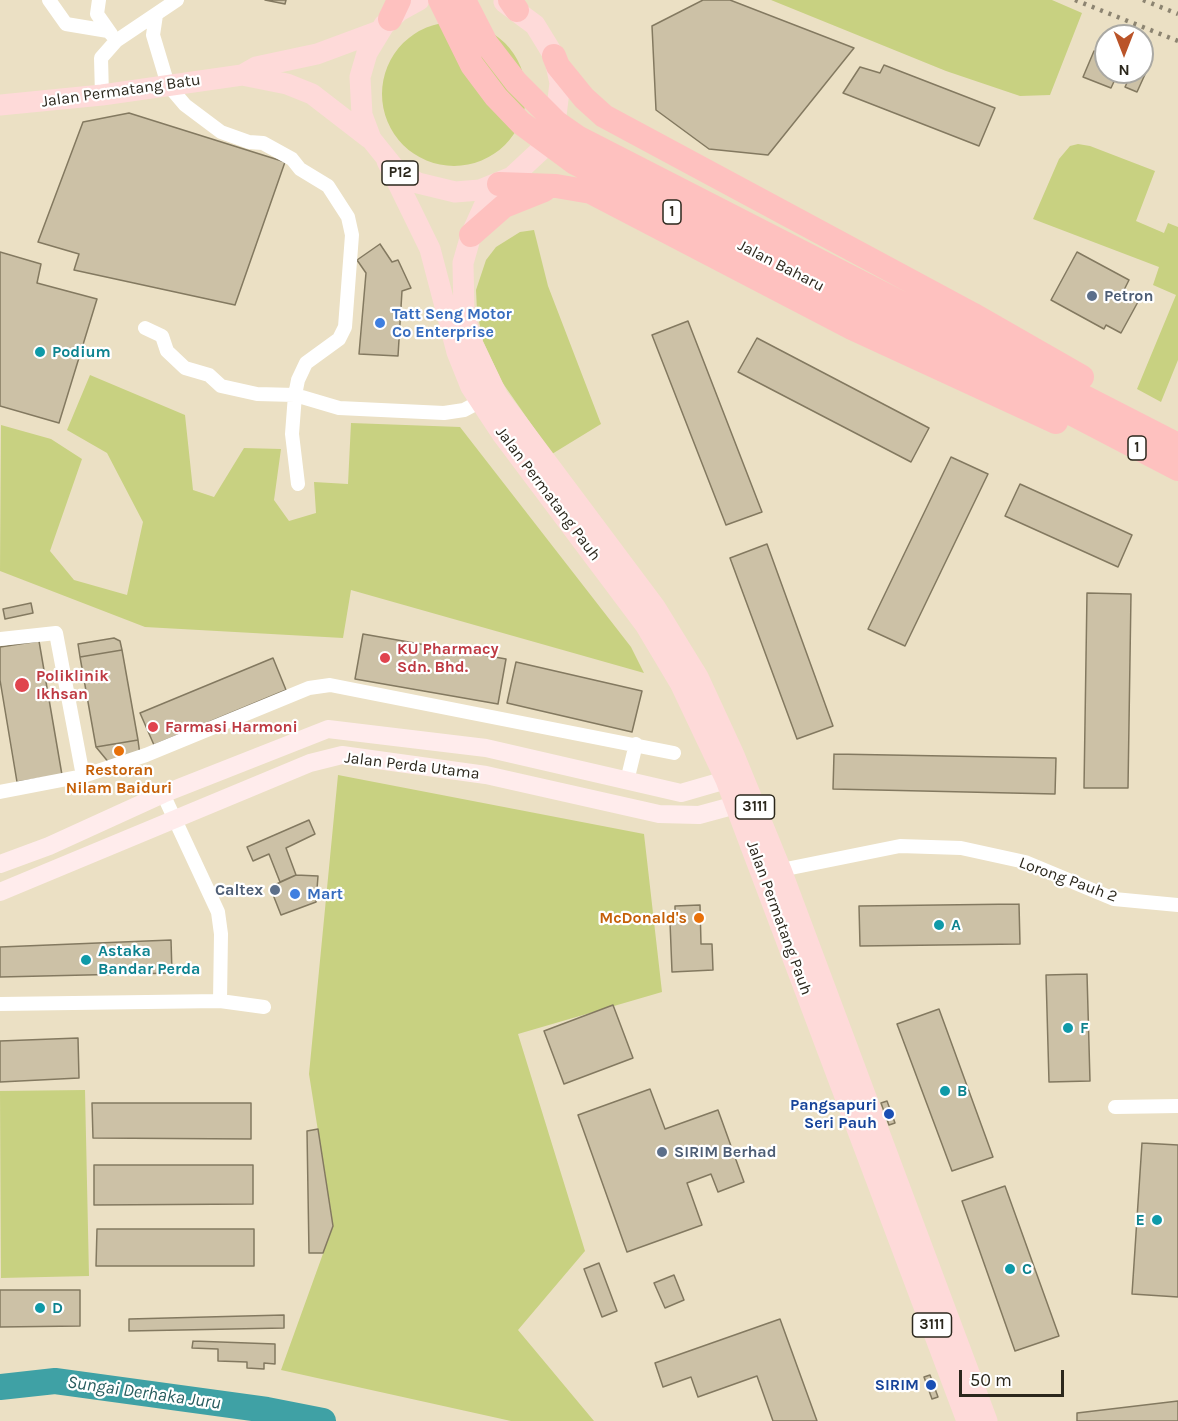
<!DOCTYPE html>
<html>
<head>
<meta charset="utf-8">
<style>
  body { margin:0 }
  #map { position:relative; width:1178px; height:1421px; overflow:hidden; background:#ebe0c4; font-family:Karla,sans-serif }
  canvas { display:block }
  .north { position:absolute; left:1094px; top:24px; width:60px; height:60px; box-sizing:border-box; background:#fff; border:2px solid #aaa9a4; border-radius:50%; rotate:180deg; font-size:16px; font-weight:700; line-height:24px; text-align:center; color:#2b271c }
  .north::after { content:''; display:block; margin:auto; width:21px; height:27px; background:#ba5429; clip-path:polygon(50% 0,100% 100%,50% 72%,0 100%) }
  .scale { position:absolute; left:959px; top:1370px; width:105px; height:27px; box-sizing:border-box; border:3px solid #2b271c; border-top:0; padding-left:8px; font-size:18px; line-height:21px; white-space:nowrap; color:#2b271c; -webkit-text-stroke:4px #fff; paint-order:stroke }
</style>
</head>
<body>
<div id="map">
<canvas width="1178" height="1421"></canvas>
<div class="north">N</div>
<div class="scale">50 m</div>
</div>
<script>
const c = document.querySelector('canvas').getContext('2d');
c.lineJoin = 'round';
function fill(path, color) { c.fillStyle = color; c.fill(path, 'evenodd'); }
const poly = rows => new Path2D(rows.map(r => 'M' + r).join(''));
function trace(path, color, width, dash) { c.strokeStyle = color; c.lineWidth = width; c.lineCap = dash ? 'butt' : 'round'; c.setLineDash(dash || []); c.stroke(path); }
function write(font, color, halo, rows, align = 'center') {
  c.font = font + ' Karla,sans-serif'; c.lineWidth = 4.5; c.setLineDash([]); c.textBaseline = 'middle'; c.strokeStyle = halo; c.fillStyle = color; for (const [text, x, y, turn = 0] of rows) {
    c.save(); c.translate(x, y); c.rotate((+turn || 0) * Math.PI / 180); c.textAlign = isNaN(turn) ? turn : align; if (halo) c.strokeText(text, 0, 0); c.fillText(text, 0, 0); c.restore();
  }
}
fill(poly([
  [771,0,1052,0,1082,13,1050,95,1020,96,946,71],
  '382 94a72 72 0 1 1 144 0a72 72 0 1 1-144 0Z',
  [1078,144,1090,146,1155,171,1136,221,1164,233,1168,223,1178,227,1178,360,1161,402,1137,389,1176,295,1153,285,1159,267,1033,219,1059,159,1070,146],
  [534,230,548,286,601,424,552,454,502,382,483,341,477,311,476,290,486,260,496,247,520,232],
  [90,375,185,415,193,490,214,497,244,448,281,449,274,500,289,521,316,513,314,482,348,484,351,423,460,427,631,647,644,673,351,590,343,638,145,627,0,571,1,425,51,439,82,459,50,551,74,580,127,595,143,522,107,453,67,430],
  [338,775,644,834,662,992,518,1034,585,1251,518,1330,594,1421,511,1421,281,1370,333,1226,309,1074],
  [85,1090,89,1276,1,1278,0,1091]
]), '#c8d181');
trace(poly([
  [0,1387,55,1381,267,1410,323,1421]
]), '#3fa1a5', 26);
const building = poly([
  [265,0,286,0,285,4,265,0],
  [703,0,730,0,854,48,768,155,709,149,656,110,652,26,703,0],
  [1094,51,1106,55,1106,72,1123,72,1121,76,1117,75,1111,88,1083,77,1094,51],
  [884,65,995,108,979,146,843,93,860,67,880,73,884,65],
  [1142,68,1147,70,1137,92,1125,87,1132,72,1142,72,1142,68],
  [129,113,285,162,235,305,74,270,79,254,38,242,83,122,129,113],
  [380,244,392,262,398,260,411,288,402,291,398,356,359,354,366,273,357,260,380,244],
  [0,252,41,264,37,283,97,299,59,423,0,406,0,252],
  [1077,252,1129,280,1123,292,1139,300,1121,333,1106,325,1104,329,1051,300,1077,252],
  [688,321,762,512,726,525,652,335,688,321],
  [757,338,929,428,911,462,738,372,757,338],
  [951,457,988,474,905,646,868,629,951,457],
  [1020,484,1132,535,1118,567,1005,516,1020,484],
  [767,544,833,726,797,739,730,558,767,544],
  [1087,593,1131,594,1128,788,1084,788,1087,593],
  [31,603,33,613,5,619,3,609,31,603],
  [363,634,506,659,498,704,355,679,363,634],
  [114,638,120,641,122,650,80,657,78,644,114,638],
  [39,641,62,775,17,782,0,680,0,647,39,641],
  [122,650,138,740,96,747,80,657,122,650],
  [273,658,286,690,154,745,140,713,273,658],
  [516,662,642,691,632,732,507,703,516,662],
  [138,740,140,755,110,764,96,747,138,740],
  [834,754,1056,758,1055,794,833,789,834,754],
  [309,820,315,834,286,848,296,875,280,882,269,854,253,861,247,847,309,820],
  [296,875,318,876,316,902,281,915,270,887,296,875],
  [1019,904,1020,944,860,946,859,906,1019,904],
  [700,905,701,944,712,944,713,970,672,972,670,922,675,922,675,906,700,905],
  [171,940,172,973,0,977,0,947,171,940],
  [1087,974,1090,1081,1049,1082,1046,975,1087,974],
  [613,1005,633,1058,564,1084,544,1031,613,1005],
  [939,1009,993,1157,952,1171,897,1024,939,1009],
  [78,1038,79,1078,0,1082,0,1041,78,1038],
  [650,1089,665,1129,718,1110,744,1182,718,1192,711,1174,687,1183,702,1225,627,1252,578,1115,650,1089],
  [887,1101,895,1123,889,1125,881,1103,887,1101],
  [92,1103,251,1103,251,1139,93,1138,92,1103],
  [318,1129,333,1226,323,1253,309,1253,307,1131,318,1129],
  [1142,1143,1178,1145,1178,1297,1132,1294,1142,1143],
  [94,1165,253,1165,253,1204,94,1205,94,1165],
  [1005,1186,1059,1336,1015,1351,962,1201,1005,1186],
  [97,1229,254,1229,254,1266,96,1266,97,1229],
  [599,1263,617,1311,602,1317,584,1269,599,1263],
  [674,1275,684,1300,665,1308,654,1283,674,1275],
  [0,1290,80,1290,80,1326,0,1327,0,1290],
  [284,1315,284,1328,129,1331,129,1319,284,1315],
  [780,1319,817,1421,773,1421,757,1376,698,1397,691,1377,663,1387,655,1363,780,1319],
  [193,1341,275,1344,275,1364,264,1363,264,1369,247,1368,247,1362,218,1361,218,1349,192,1348,193,1341],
  [930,1375,938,1397,932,1399,924,1377,930,1375],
  [1178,1401,1178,1421,1077,1421,1077,1413,1178,1401]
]);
fill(building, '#ccc1a6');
trace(building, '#837960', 1.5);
trace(poly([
  [49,0,66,24,108,31],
  [99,0,97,14,111,34],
  [156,15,153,35,168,85,185,105,221,132,249,142,263,143,292,159,300,169,328,186,348,217,352,235,345,327,339,339,306,363,298,380,295,395,292,434,298,484],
  [102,95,101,58,116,41,177,0],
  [145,328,162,336,167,351,185,368,209,375,221,386,257,394,295,395,339,408,444,413,464,410,479,402],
  [0,639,56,633,83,776],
  [627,781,636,744],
  [0,792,83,776,146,755,309,688,330,685,674,753],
  [163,794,218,912,221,934,220,1001],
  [781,870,900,846,961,848,1025,862,1114,899,1178,905],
  [0,1004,220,1001,264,1007],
  [1115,1107,1178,1106]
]), '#fff', 14);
trace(poly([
  [0,864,49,846,163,794,328,729,486,748,681,793,726,780],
  [0,892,310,763,342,755,486,775,659,814,699,815,736,805]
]), '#ffecec', 18);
trace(poly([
  [419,0,399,11,384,25,367,53,360,77,362,115,371,139,396,170,418,183,455,192,480,190,512,177,542,149,555,124,560,83,554,56,535,25,504,2],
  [242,75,256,67,317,54,379,31],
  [0,105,102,95,242,75,287,84,312,94,369,138],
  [387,161,430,249,457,352,471,387,502,434,646,626,680,683,726,780,967,1421],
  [493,186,471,235,463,263,464,314,473,345,498,397,655,607,698,677,734,755,781,870,987,1421]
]), '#fedad9', 21);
trace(poly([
  [440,0,472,65,496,97,521,123,575,163,963,357,1178,469],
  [464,0,486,43,516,82,556,122,579,138,1178,445],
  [510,0,517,10],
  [390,19,399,0],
  [554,56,558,66,584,98,604,116,972,314,1082,377],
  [499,184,556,186,591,192,852,328,1056,422],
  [471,235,504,206,544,190]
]), '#fec1bf', 24);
trace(poly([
  [1075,0,1178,41],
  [1143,0,1178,14]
]), '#8c8471', 4.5, [3, 6]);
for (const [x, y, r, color] of [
  [1092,296,6,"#5c6f8a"],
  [380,323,6,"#3f7fe0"],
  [40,352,6,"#0f9aa8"],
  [385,658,6,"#e0444e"],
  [22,685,8,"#e0444e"],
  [153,727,6,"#e0444e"],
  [119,751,6,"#e8710a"],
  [275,890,6,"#5c6f8a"],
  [295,894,6,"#3f7fe0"],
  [699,918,6,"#e8710a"],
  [939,925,6,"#0f9aa8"],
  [86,960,6,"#0f9aa8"],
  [1068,1028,6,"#0f9aa8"],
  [945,1091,6,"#0f9aa8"],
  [889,1114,6,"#1a4fb4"],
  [662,1152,6,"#5c6f8a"],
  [1157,1220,6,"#0f9aa8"],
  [1010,1269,6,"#0f9aa8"],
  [40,1308,6,"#0f9aa8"],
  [931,1385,6,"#1a4fb4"]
]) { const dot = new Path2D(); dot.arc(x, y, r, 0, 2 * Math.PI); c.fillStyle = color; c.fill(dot); trace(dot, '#fff', 2); }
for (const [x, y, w] of [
  [400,173,36],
  [672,212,18],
  [1137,448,18],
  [755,807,39],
  [932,1325,39]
]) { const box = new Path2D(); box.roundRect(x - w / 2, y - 12, w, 24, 4.5); c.fillStyle = '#fff'; c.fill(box); trace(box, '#2b271c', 1.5); }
write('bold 15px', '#2b271c', null, [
  ["P12",400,173],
  ["1",672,212],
  ["1",1137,448],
  ["3111",755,807],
  ["3111",932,1325]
]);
write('16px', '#2b271c', '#fff', [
  ["Jalan Permatang Batu",121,91,-8],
  ["Jalan Baharu",781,266,27],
  ["Jalan Permatang Pauh",548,494,53],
  ["Jalan Perda Utama",412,766,7],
  ["Lorong Pauh 2",1068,880,20],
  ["Jalan Permatang Pauh",779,918,70]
]);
write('bold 16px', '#4e5e75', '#fff', [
  ["Petron",1104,296],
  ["Caltex",263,890,"right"],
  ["SIRIM Berhad",674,1152]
], 'left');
write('bold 16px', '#366cbe', '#fff', [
  ["Tatt Seng Motor",392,314],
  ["Co Enterprise",392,332],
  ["Mart",307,894]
], 'left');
write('bold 16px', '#0d838f', '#fff', [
  ["Podium",52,352],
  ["A",951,925],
  ["Astaka",98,951],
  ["Bandar Perda",98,969],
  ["F",1080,1028],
  ["B",957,1091],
  ["E",1145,1220,"right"],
  ["C",1022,1269],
  ["D",52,1308]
], 'left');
write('bold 16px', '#be3a42', '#fff', [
  ["KU Pharmacy",397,649],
  ["Sdn. Bhd.",397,667],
  ["Poliklinik",36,676],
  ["Ikhsan",36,694],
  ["Farmasi Harmoni",165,727]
], 'left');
write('bold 16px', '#c56008', '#fff', [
  ["Restoran",119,770],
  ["Nilam Baiduri",119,788],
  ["McDonald's",687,918,"right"]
]);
write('bold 16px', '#164399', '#fff', [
  ["Pangsapuri",877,1105],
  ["Seri Pauh",877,1123],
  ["SIRIM",919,1385]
], 'right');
write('italic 18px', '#255b5d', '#fff', [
  ["Sungai Derhaka Juru",144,1393,8]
]);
</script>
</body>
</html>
